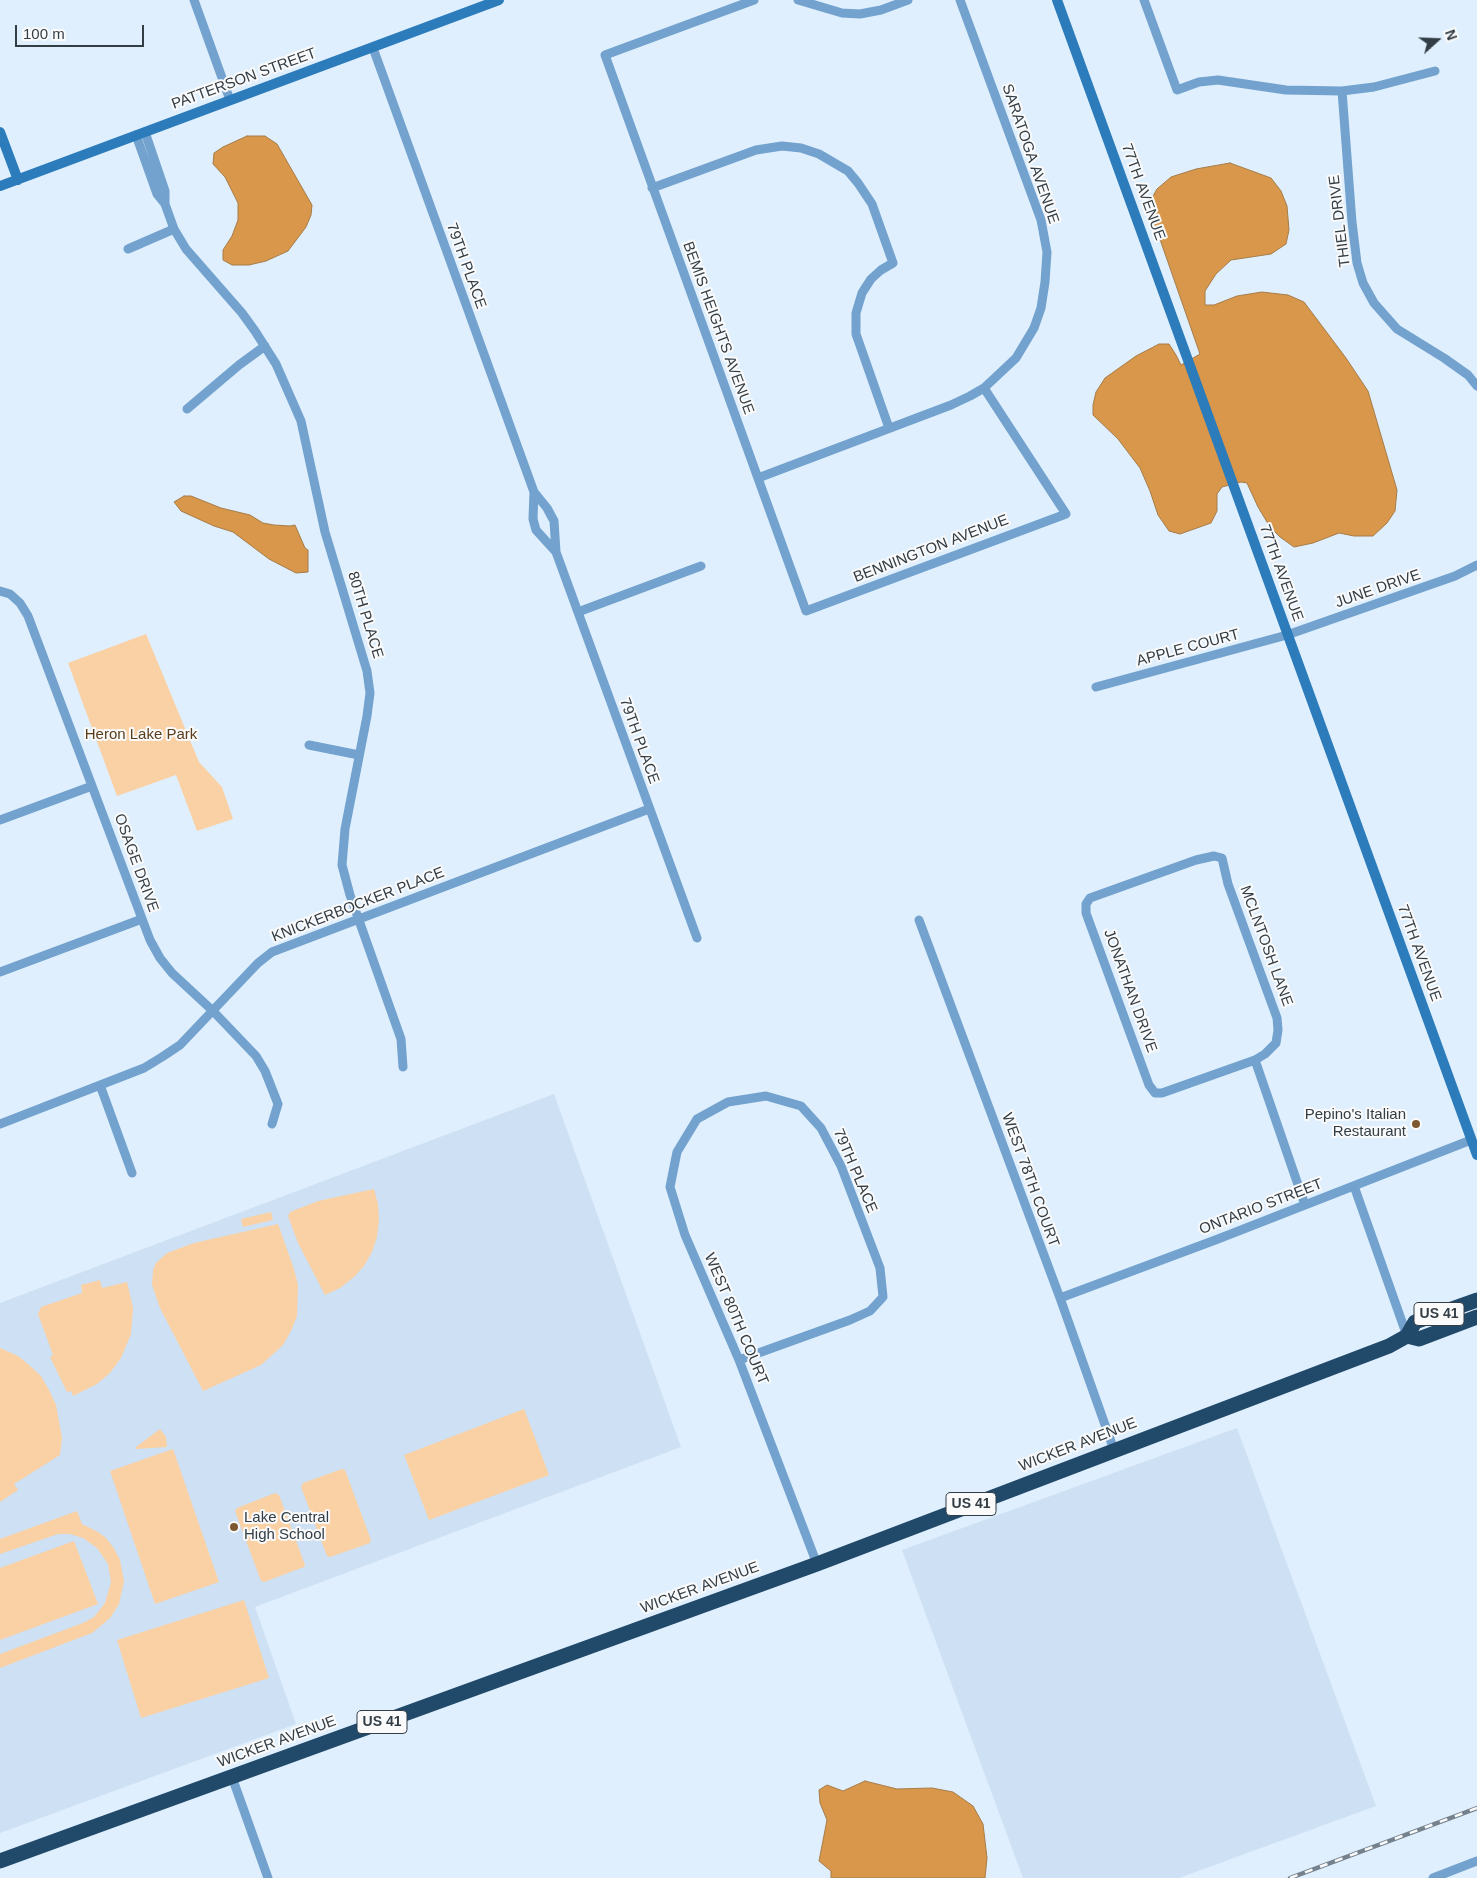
<!DOCTYPE html>
<html>
<head>
<meta charset="utf-8">
<style>
  body { margin:0 }
  #map { position:relative; width:1477px; height:1878px; overflow:hidden; background:#dfeffe; font-family:Arial,sans-serif }
  canvas { display:block }
  .north { position:absolute; left:1412px; top:15px; width:50px; height:50px; -webkit-text-stroke:4px #fafafa; paint-order:stroke; rotate:70deg; font-size:14px; font-weight:700; line-height:20px; text-align:center; color:#323d46 }
  .north::after { content:''; display:block; margin:auto; width:18px; height:22px; background:#323d46; clip-path:polygon(50% 0,100% 100%,50% 72%,0 100%) }
  .scale { position:absolute; left:15px; top:25px; width:129px; height:22px; box-sizing:border-box; border:2px solid #323d46; border-top:0; padding-left:6px; font-size:15px; line-height:18px; white-space:nowrap; color:#323d46; -webkit-text-stroke:4px #fafafa; paint-order:stroke }
</style>
</head>
<body>
<div id="map">
<canvas width="1477" height="1878"></canvas>
<div class="north">N</div>
<div class="scale">100 m</div>
</div>
<script>
const c = document.querySelector('canvas').getContext('2d');
c.lineJoin = 'round';
function fill(path, color) { c.fillStyle = color; c.fill(path, 'evenodd'); }
const poly = rows => new Path2D(rows.map(r => 'M' + r).join(''));
function trace(path, color, width, dash) { c.strokeStyle = color; c.lineWidth = width; c.lineCap = dash ? 'butt' : 'round'; c.setLineDash(dash || []); c.stroke(path); }
function write(font, color, halo, rows, align = 'center') {
  c.font = font + ' Arial,sans-serif'; c.lineWidth = 4; c.setLineDash([]); c.textBaseline = 'middle'; c.strokeStyle = halo; c.fillStyle = color; for (const [text, x, y, turn = 0] of rows) {
    c.save(); c.translate(x, y); c.rotate((+turn || 0) * Math.PI / 180); c.textAlign = isNaN(turn) ? turn : align; if (halo) c.strokeText(text, 0, 0); c.fillText(text, 0, 0); c.restore();
  }
}
fill(poly([
  [554,1094,681,1447,255,1607,296,1724,0,1833,0,1303],
  [1237,1428,1376,1806,1179,1878,1023,1878,902,1550]
]), '#cee0f3');
fill(poly([
  [146,634,199,762,222,787,233,819,197,831,176,775,117,796,68,663],
  [374,1189,378,1204,379,1220,377,1237,372,1252,364,1266,354,1277,340,1288,325,1295,298,1243,288,1216,290,1212,318,1201],
  [271,1212,273,1220,243,1227,241,1219],
  [278,1224,294,1269,298,1285,297,1316,291,1331,283,1345,261,1365,203,1391,160,1308,152,1285,153,1270,156,1263,167,1253,194,1243],
  [100,1280,102,1288,127,1282,133,1308,131,1334,121,1358,110,1373,97,1384,73,1396,71,1391,67,1392,50,1357,53,1355,38,1314,41,1307,82,1293,81,1285],
  [0,1348,18,1356,29,1365,41,1376,49,1390,56,1405,62,1438,60,1455,14,1484,18,1490,0,1502],
  [524,1409,549,1475,429,1520,404,1455],
  [160,1429,166,1437,167,1447,136,1449,136,1447],
  [173,1449,219,1582,155,1604,110,1471],
  [342,1469,345,1470,371,1540,370,1543,330,1557,327,1556,301,1487,303,1483],
  [275,1493,279,1495,305,1565,304,1567,264,1582,261,1581,235,1511,237,1508],
  [77,1511,82,1524,98,1532,106,1538,113,1547,120,1560,124,1581,119,1604,110,1618,92,1633,0,1668,0,1654,83,1623,94,1617,105,1603,111,1582,108,1564,97,1548,83,1538,70,1534,58,1534,0,1554,0,1539],
  [74,1541,98,1604,0,1640,0,1568],
  [244,1600,269,1678,141,1718,117,1640]
]), '#fad1a5');
const water = poly([
  [247,136,265,136,277,144,312,205,311,215,306,227,288,251,266,261,249,265,232,265,223,260,223,250,232,236,238,220,238,203,225,177,213,164,214,153,223,147,247,136],
  [1230,163,1271,178,1281,191,1287,206,1289,230,1286,244,1271,254,1231,260,1216,274,1205,291,1205,305,1214,305,1237,296,1262,292,1288,295,1304,302,1346,358,1368,391,1397,490,1395,511,1387,523,1373,536,1354,536,1339,533,1313,543,1294,547,1280,537,1270,527,1258,507,1247,483,1241,482,1222,487,1217,494,1217,511,1211,523,1180,534,1169,531,1158,515,1150,491,1140,468,1118,439,1093,415,1093,405,1096,392,1105,378,1136,356,1159,344,1169,344,1176,355,1181,365,1200,354,1148,205,1157,189,1171,177,1196,169,1230,163],
  [184,496,191,496,221,508,250,515,263,523,274,525,290,526,295,525,305,548,308,550,308,572,296,573,269,559,233,532,214,526,181,511,174,502,184,496],
  [865,1781,897,1789,932,1788,953,1792,973,1806,983,1824,987,1858,985,1878,831,1878,831,1871,819,1861,827,1820,820,1803,819,1790,827,1785,843,1791,865,1781]
]);
fill(water, '#d8974a');
trace(water, '#a67c49', 1);
trace(poly([
  [194,0,230,100],
  [754,0,605,55,806,611,1066,514,984,388],
  [798,0,842,13,860,14,881,10,908,0],
  [1144,0,1177,90,1199,82,1218,80,1286,90,1342,91,1374,87,1435,71],
  [373,48,534,492,547,508,554,521,556,552,697,938],
  [1342,91,1352,222,1357,263,1363,283,1374,303,1397,329,1444,358,1468,375,1477,386],
  [145,132,165,191,165,204],
  [136,135,157,194,165,204,174,229,186,249,242,313,255,331,276,364,301,421,325,532,367,671,370,693,367,716,345,829,342,865,350,895,401,1039,403,1067],
  [652,188,756,150,782,146,801,148,819,154,848,171,858,183,872,204,893,263,881,270,871,279,862,293,856,313,856,334,889,428],
  [128,249,174,229],
  [187,409,239,365,265,346],
  [758,478,951,405,970,396,984,388,1016,358,1034,328,1041,308,1045,282,1047,252,1041,220,960,0],
  [534,492,533,519,536,530,556,552],
  [0,591,10,594,20,603,28,616,150,940,160,958,172,973,213,1011,256,1056,265,1071,278,1104,272,1124],
  [578,612,701,566],
  [1096,687,1287,635,1455,576,1477,565],
  [309,745,359,755],
  [0,820,92,786],
  [919,920,1060,1298,1114,1450],
  [0,972,142,919],
  [1255,1060,1162,1093,1155,1093,1149,1085,1086,913,1086,904,1090,898,1196,860,1214,856,1222,858,1228,884,1277,1018,1278,1030,1276,1043,1265,1054,1255,1060,1305,1205],
  [100,1085,132,1173],
  [0,1124,144,1068,162,1057,180,1045,258,963,272,952,649,809],
  [1354,1186,1407,1336],
  [1060,1298,1218,1239,1471,1140],
  [739,1360,850,1320,870,1311,883,1297,880,1268,841,1166,821,1128,801,1106,766,1096,728,1102,697,1119,677,1152,670,1187,685,1235,739,1360,817,1564],
  [232,1777,268,1878],
  [1433,1878,1477,1861]
]), '#72a2cd', 9);
trace(poly([
  [1057,0,1477,1155],
  [0,132,18,180],
  [0,186,499,0]
]), '#2c7cbb', 10);
trace(poly([
  [1407,1336,1419,1339,1477,1317],
  [0,1861,817,1564,1389,1346,1407,1336,1415,1322,1477,1300]
]), '#21496a', 15);
const rail = poly([
  [1290,1878,1477,1808]
]);
trace(rail, '#75828e', 4.5);
trace(rail, '#fafafa', 2.5, [8]);
for (const [x, y, r, color] of [
  [1416,1124,5,"#7b5830"],
  [234,1527,5,"#7b5830"]
]) { const dot = new Path2D(); dot.arc(x, y, r, 0, 2 * Math.PI); c.fillStyle = color; c.fill(dot); trace(dot, '#fafafa', 2); }
for (const [x, y, w] of [
  [1439,1314,50],
  [971,1504,50],
  [382,1722,50]
]) { const box = new Path2D(); box.roundRect(x - w / 2, y - 11.5, w, 23, 4); c.fillStyle = '#fafafa'; c.fill(box); trace(box, '#323d46', 1); }
write('bold 14px', '#323d46', null, [
  ["US 41",1439,1314],
  ["US 41",971,1504],
  ["US 41",382,1722]
]);
write('15px', '#323d46', '#fafafa', [
  ["PATTERSON STREET",244,79,-20],
  ["SARATOGA AVENUE",1030,154,71],
  ["77TH AVENUE",1143,192,70],
  ["THIEL DRIVE",1340,221,-97],
  ["79TH PLACE",466,266,70],
  ["BEMIS HEIGHTS AVENUE",718,328,70],
  ["BENNINGTON AVENUE",931,549,-21],
  ["77TH AVENUE",1281,573,70],
  ["JUNE DRIVE",1378,589,-19],
  ["80TH PLACE",365,615,73],
  ["APPLE COURT",1188,648,-15],
  ["79TH PLACE",639,741,70],
  ["OSAGE DRIVE",136,863,70],
  ["KNICKERBOCKER PLACE",358,905,-21],
  ["MCLNTOSH LANE",1266,946,70],
  ["77TH AVENUE",1419,953,70],
  ["JONATHAN DRIVE",1130,991,70],
  ["79TH PLACE",855,1171,67],
  ["WEST 78TH COURT",1030,1180,70],
  ["ONTARIO STREET",1261,1207,-21],
  ["WEST 80TH COURT",736,1319,67],
  ["WICKER AVENUE",1078,1445,-21],
  ["WICKER AVENUE",700,1588,-20],
  ["WICKER AVENUE",277,1742,-20]
]);
write('15px', '#593d1d', '#fafafa', [
  ["Heron Lake Park",141,735]
]);
write('15px', '#323d46', '#fafafa', [
  ["Pepino's Italian",1406,1115],
  ["Restaurant",1406,1132],
  ["Lake Central",244,1518,"left"],
  ["High School",244,1535,"left"]
], 'right');
</script>
</body>
</html>
